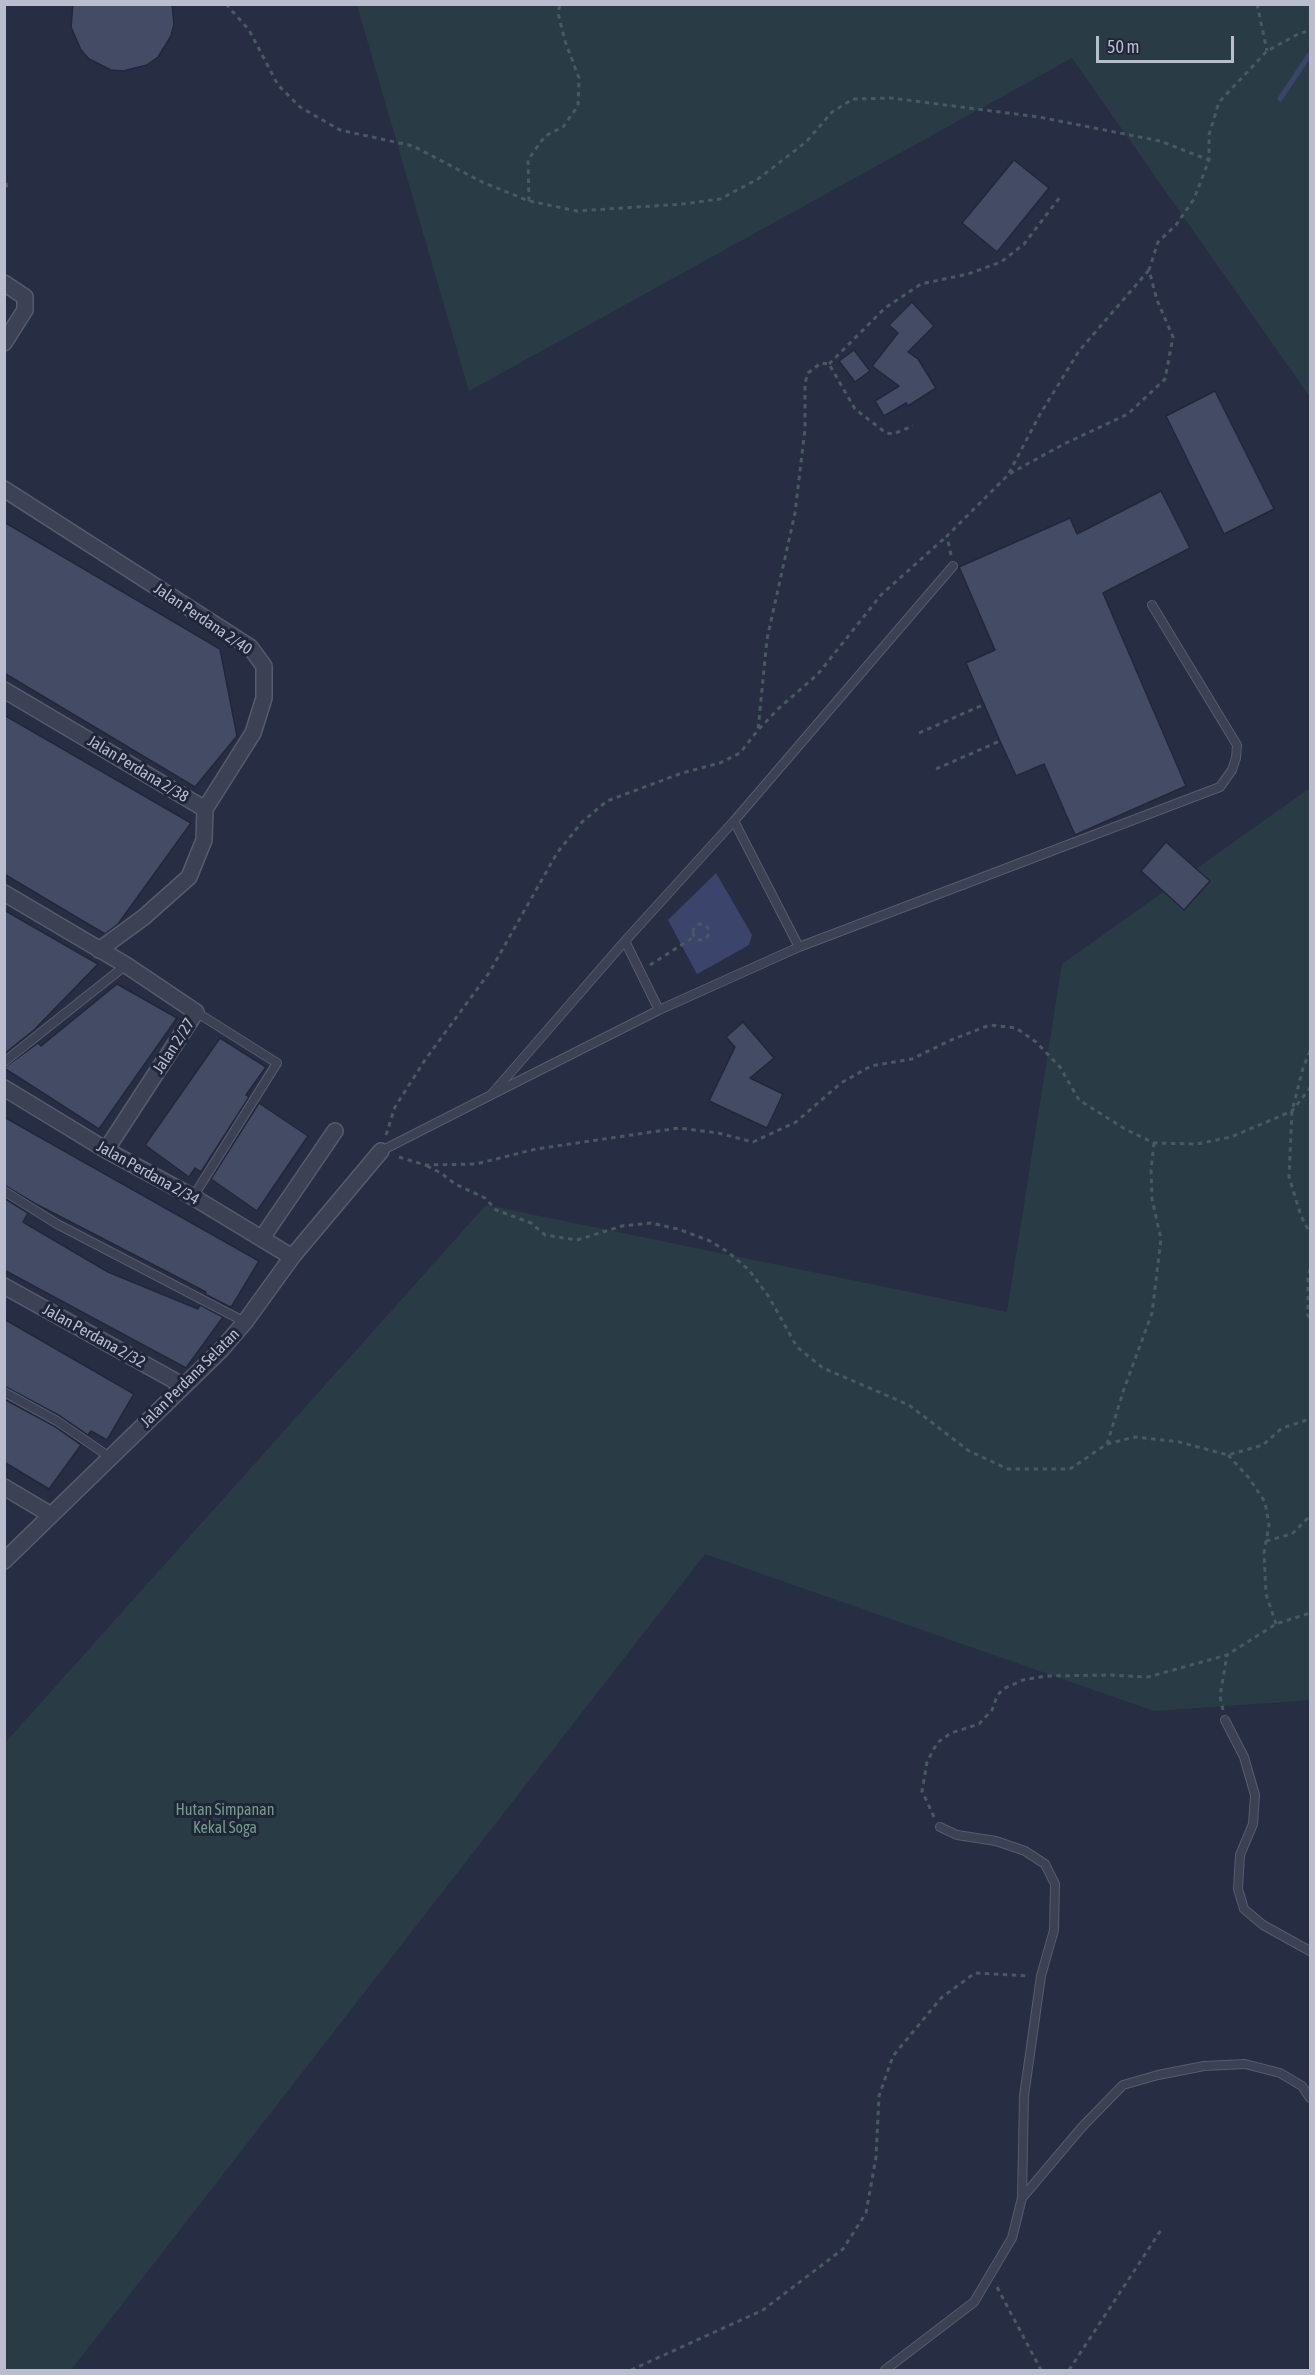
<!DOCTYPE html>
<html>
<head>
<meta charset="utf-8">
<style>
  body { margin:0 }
  #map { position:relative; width:1315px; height:2375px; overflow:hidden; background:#272e44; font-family:"Asap Condensed",sans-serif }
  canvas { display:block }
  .frame { position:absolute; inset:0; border:6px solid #b9bdcd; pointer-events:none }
  .scale { position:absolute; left:1096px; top:36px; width:138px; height:27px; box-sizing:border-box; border:3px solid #b9bdcd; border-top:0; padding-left:8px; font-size:18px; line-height:21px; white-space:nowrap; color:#b9bdcd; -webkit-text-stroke:4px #202539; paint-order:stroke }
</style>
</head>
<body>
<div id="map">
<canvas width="1315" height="2375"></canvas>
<div class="frame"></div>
<div class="scale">50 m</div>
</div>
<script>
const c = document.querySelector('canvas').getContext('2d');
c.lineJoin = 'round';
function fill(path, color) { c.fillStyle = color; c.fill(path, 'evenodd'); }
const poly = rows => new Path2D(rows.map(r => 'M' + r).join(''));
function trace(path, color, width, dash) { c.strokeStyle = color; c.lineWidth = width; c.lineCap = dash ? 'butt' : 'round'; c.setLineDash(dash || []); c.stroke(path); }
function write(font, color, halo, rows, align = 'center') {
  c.font = font + ' "Asap Condensed",sans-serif'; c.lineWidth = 6; c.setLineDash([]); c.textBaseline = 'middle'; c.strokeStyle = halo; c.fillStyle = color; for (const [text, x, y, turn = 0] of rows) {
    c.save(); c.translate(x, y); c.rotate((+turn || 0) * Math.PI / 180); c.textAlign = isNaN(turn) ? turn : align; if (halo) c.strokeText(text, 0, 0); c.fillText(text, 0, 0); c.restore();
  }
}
fill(poly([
  [357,5,1310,5,1310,397,1072,58,469,391],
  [1310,788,1310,1700,1154,1711,705,1554,71,2370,5,2370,5,1743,486,1205,1007,1312,1062,964]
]), '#293c45');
fill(poly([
  [716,873,752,935,749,945,697,974,668,920]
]), '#3b456b');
trace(poly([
  [1280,99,1310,54]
]), '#3b456b', 5);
const building = poly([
  [73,4,172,4,174,24,171,36,158,57,147,65,123,71,111,70,89,59,81,50,71,27,73,4],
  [1014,160,1049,188,997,252,962,223,1014,160],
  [912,302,934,326,908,352,918,359,936,388,908,406,906,403,884,416,875,401,899,386,872,366,898,333,889,325,912,302],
  [854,350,870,371,855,382,839,361,854,350],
  [1215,391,1274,509,1224,534,1166,416,1215,391],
  [1161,491,1190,548,1103,593,1186,786,1075,835,1044,764,1016,776,1000,741,966,663,995,650,959,567,1070,518,1077,534,1161,491],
  [4,522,220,649,237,736,195,787,4,673,4,522],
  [4,715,191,823,118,924,105,934,4,874,4,715],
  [1166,842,1210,881,1184,910,1141,871,1166,842],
  [4,910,98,964,34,1030,4,1054,4,910],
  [117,984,177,1018,99,1129,4,1068,38,1043,41,1046,117,984],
  [743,1022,774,1058,750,1078,783,1094,767,1128,709,1101,735,1047,726,1037,743,1022],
  [220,1038,266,1067,246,1095,249,1097,201,1172,195,1168,189,1177,145,1145,220,1038],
  [259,1103,308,1136,257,1211,211,1179,259,1103],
  [4,1117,259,1261,232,1306,230,1307,205,1294,206,1292,34,1203,4,1185,4,1117],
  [4,1198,28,1213,23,1222,108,1272,198,1309,200,1305,223,1317,186,1368,4,1270,4,1198],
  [4,1319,134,1394,107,1440,91,1431,88,1435,60,1416,4,1386,4,1319],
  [4,1399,54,1426,81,1445,49,1489,4,1462,4,1399]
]);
fill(building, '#444b64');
trace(building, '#22273b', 1.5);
const service = poly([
  [734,821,799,947],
  [625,941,659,1010],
  [4,1062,126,965],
  [491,1095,659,1010,799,947,1220,787,1232,770,1236,758,1237,745,1152,605],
  [381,1151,491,1095,625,941,734,821,953,566],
  [4,1191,57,1224,245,1322],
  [193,1197,277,1063,196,1012],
  [4,1392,57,1421,111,1458],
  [1225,1720,1244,1757,1255,1795,1253,1824,1240,1855,1238,1889,1244,1909,1263,1925,1310,1951],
  [1022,2198,1082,2127,1123,2085,1158,2075,1204,2066,1245,2064,1280,2073,1302,2086,1310,2098],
  [885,2370,974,2302,1012,2238,1022,2198,1024,2096,1041,1976,1054,1930,1055,1884,1045,1864,1025,1851,996,1841,957,1835,940,1827]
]);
const minor = poly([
  [4,283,25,297,25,310,4,343],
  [4,489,250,647,264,666,264,698,253,733,205,809,204,840,189,877,144,917,99,950],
  [4,690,205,809],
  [4,893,126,965,196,1012,106,1150],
  [4,1088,106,1150,193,1197,292,1257],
  [262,1238,335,1131],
  [4,1286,184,1386],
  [4,1487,51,1515],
  [4,1561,221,1350,245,1322,292,1257,381,1151]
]);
trace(service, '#575b6e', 10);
trace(minor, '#575b6e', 18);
trace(poly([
  [226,4,249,30,278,85,300,107,340,130,413,146,482,182,529,201,577,211,683,204,720,199,758,179,806,142,832,112,853,99,891,98,1039,117,1160,141,1209,160],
  [1257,4,1267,51],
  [4,174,7,188,4,192],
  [529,201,528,160,545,136,563,127,578,106,579,78,565,41,558,13,560,4],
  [829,364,885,308,921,284,968,274,1001,262,1024,244,1060,197],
  [1009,473,1039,416,1079,351,1149,270],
  [951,555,947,536,1009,474,1064,444,1128,414,1165,379,1173,337,1157,300,1149,270,1158,242,1176,225,1194,199,1209,160,1209,135,1219,102,1267,51,1300,33,1310,31],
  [759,729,778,709,818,674,881,595,947,536],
  [919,733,985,704],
  [936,769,1000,741],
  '693 932a8 8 0 1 1 16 0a8 8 0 1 1-16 0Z',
  [650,965,694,937],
  [1310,1051,1303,1068,1292,1111,1289,1177,1301,1216,1310,1233],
  [386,1135,395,1107,425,1060,489,973,557,853,582,822,607,801,682,773,720,763,740,753,758,730,767,639,795,513,805,429,805,383,808,373,821,363,829,364,855,409,886,433,893,434,913,426],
  [399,1157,425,1165,476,1164,536,1149,679,1128,718,1133,753,1142,796,1122,841,1083,871,1066,912,1059,951,1040,990,1025,1016,1028,1036,1042,1060,1067,1079,1100,1125,1129,1154,1143,1197,1144,1231,1137,1292,1111,1310,1088],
  [427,1166,441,1173,455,1184,485,1198,496,1210,531,1223,545,1235,577,1240,622,1226,651,1223,678,1229,710,1241,728,1252,749,1270,769,1297,797,1347,823,1368,909,1405,969,1451,1008,1469,1070,1469,1107,1444,1135,1437,1179,1442,1228,1455,1263,1445,1282,1428,1310,1419],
  [1310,1269,1308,1278,1308,1315,1310,1321],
  [1107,1444,1124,1389,1152,1313,1161,1239,1152,1199,1151,1170,1154,1143],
  [1228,1455,1249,1478,1265,1502,1269,1525,1264,1553,1266,1594,1276,1624],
  [1266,1541,1292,1534,1310,1516],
  [1223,1710,1220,1696,1227,1655],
  [934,1817,922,1791,927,1762,937,1743,951,1733,979,1724,992,1710,997,1696,1003,1689,1023,1680,1046,1676,1110,1675,1148,1677,1227,1655,1276,1624,1310,1613],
  [997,2287,1041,2370],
  [631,2370,763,2310,843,2249,866,2213,876,2157,879,2096,893,2056,941,1998,975,1973,1028,1976],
  [1069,2370,1163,2227]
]), '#485961', 3, [4.5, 4.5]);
trace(service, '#3c4153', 8);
trace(minor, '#3c4153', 15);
write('16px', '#b9bdcd', '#202539', [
  ["Jalan Perdana 2/40",203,619,34],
  ["Jalan Perdana 2/38",138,769,31],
  ["Jalan 2/27",174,1046,-57],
  ["Jalan Perdana 2/34",148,1173,29],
  ["Jalan Perdana 2/32",94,1336,29],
  ["Jalan Perdana Selatan",190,1378,-45]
]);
write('16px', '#709e84', '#202539', [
  ["Hutan Simpanan",225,1810],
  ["Kekal Soga",225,1828]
]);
</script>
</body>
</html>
